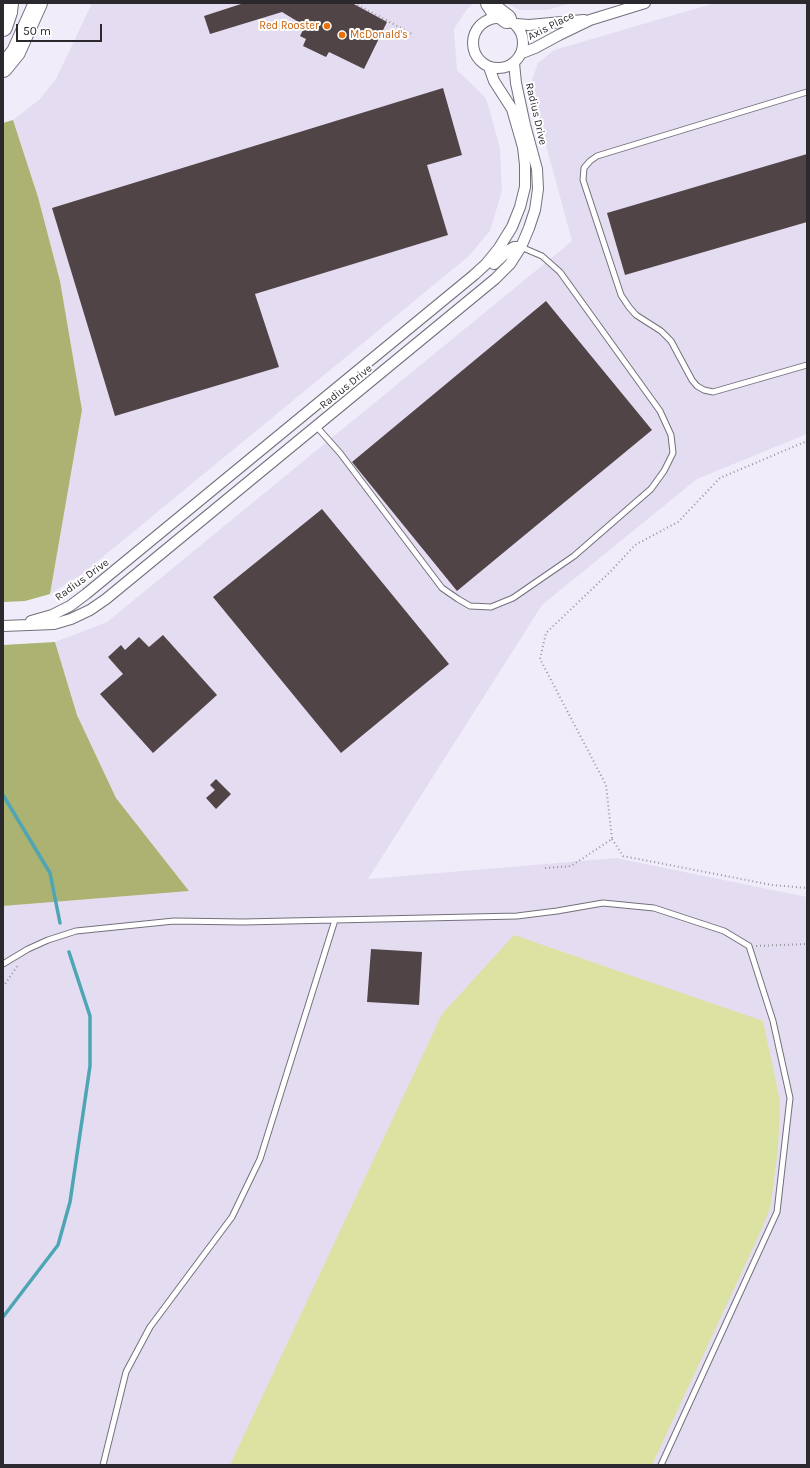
<!DOCTYPE html>
<html>
<head>
<meta charset="utf-8">
<style>
  body { margin:0 }
  #map { position:relative; width:810px; height:1468px; overflow:hidden; background:#f1ecfa; font-family:Karla,sans-serif }
  canvas { display:block }
  .frame { position:absolute; inset:0; border:4px solid #2b292e; pointer-events:none }
  .scale { position:absolute; left:16px; top:24px; width:86px; height:18px; box-sizing:border-box; border:2px solid #2b292e; border-top:0; padding-left:5px; font-size:12px; line-height:14px; white-space:nowrap; color:#2b292e; -webkit-text-stroke:3px #fff; paint-order:stroke }
</style>
</head>
<body>
<div id="map">
<canvas width="810" height="1468"></canvas>
<div class="frame"></div>
<div class="scale">50 m</div>
</div>
<script>
const c = document.querySelector('canvas').getContext('2d');
c.lineJoin = 'round';
function fill(path, color) { c.fillStyle = color; c.fill(path, 'evenodd'); }
const poly = rows => new Path2D(rows.map(r => 'M' + r).join(''));
function trace(path, color, width, dash) { c.strokeStyle = color; c.lineWidth = width; c.lineCap = dash ? 'butt' : 'round'; c.setLineDash(dash || []); c.stroke(path); }
function write(font, color, halo, rows, align = 'center') {
  c.font = font + ' Karla,sans-serif'; c.lineWidth = 4; c.setLineDash([]); c.textBaseline = 'middle'; c.strokeStyle = halo; c.fillStyle = color; for (const [text, x, y, turn = 0] of rows) {
    c.save(); c.translate(x, y); c.rotate((+turn || 0) * Math.PI / 180); c.textAlign = isNaN(turn) ? turn : align; if (halo) c.strokeText(text, 0, 0); c.fillText(text, 0, 0); c.restore();
  }
}
fill(poly([
  [92,3,475,3,467,9,454,29,457,70,486,98,500,148,502,191,490,231,469,256,82,574,50,594,82,410,60,281,38,197,13,120,40,99,56,79],
  [505,3,572,3,547,10,520,10],
  [715,3,807,3,807,434,697,479,542,605,368,879,616,858,807,897,807,1465,3,1465,3,906,189,891,116,798,77,715,55,642,107,622,572,241,534,101,532,80,538,63,554,50]
]), '#e4ddf1');
fill(poly([
  [514,935,763,1021,780,1101,778,1149,770,1209,759,1235,652,1465,230,1465,442,1014]
]), '#dce2a2');
fill(poly([
  [13,120,38,197,60,281,82,410,50,594,25,601,3,602,3,123],
  [55,642,77,715,116,798,189,891,3,906,3,645]
]), '#acb271');
trace(poly([
  [3,795,50,873,60,923],
  [3,1317,58,1245,70,1202,90,1066,90,1016,69,952]
]), '#4ea6b4', 3.5);
fill(poly([
  [244,3,352,3,387,22,364,69,329,52,326,57,303,46,306,39,300,36,305,26,282,12,210,34,204,16],
  [443,88,462,155,427,165,448,235,255,294,279,367,115,416,52,208],
  [807,154,807,222,625,275,607,213],
  [546,301,652,430,457,591,352,462],
  [322,509,449,664,341,753,213,597],
  [163,635,217,695,153,753,100,694,123,674,108,657,121,645,125,650,139,637,149,647],
  [216,779,231,794,216,809,206,798,215,790,210,785],
  [371,949,422,952,419,1005,367,1002]
]), '#514447');
const service = poly([
  [807,92,597,156,590,161,584,168,583,180,621,295,629,307,636,315,661,331,671,341,692,380,697,386,704,390,713,392,807,365],
  [316,426,340,453,442,588,458,599,470,606,491,607,513,598,574,556,651,489,664,471,673,453,671,435,660,411,560,272,542,256,521,247],
  [3,964,28,949,48,940,76,931,174,921,243,922,517,916,557,911,603,903,654,908,724,931,749,946,773,1021,790,1098,777,1212,661,1465],
  [103,1465,126,1372,150,1327,232,1217,260,1159,335,920]
]);
const minor = poly([
  '473 43a25 25 0 1 1 50 0a25 25 0 1 1-50 0Z',
  [516,24,529,25,584,20],
  [522,53,535,48,559,35,590,20,645,3],
  [494,264,509,250,514,247,521,247],
  [31,621,52,615,70,606,86,594,474,275,486,264,499,248,512,227,520,207,525,187,525,165,523,147,512,109,494,81,489,67],
  [3,626,54,624,71,619,90,610,106,599,495,279,510,264,521,247,529,228,535,210,538,189,537,169,525,125,516,83,514,63]
]);
const motorway = poly([
  [490,3,494,9,507,19],
  [3,27,8,12,9,3],
  [3,68,16,52,38,3]
]);
trace(service, '#74707b', 7);
trace(minor, '#74707b', 12);
trace(motorway, '#74707b', 20);
trace(poly([
  [354,3,414,35],
  [612,839,623,856,772,885,807,888],
  [545,868,571,866,612,839,606,785,540,659,546,633,612,570,635,545,678,522,720,478,807,441],
  [756,946,807,944],
  [3,987,18,965]
]), '#96939d', 2, [1, 3]);
trace(service, '#fff', 5);
trace(minor, '#fff', 10);
trace(motorway, '#fff', 18);
for (const [x, y, r, color] of [
  [327,26,4,"#e8710a"],
  [342,35,4,"#e8710a"]
]) { const dot = new Path2D(); dot.arc(x, y, r, 0, 2 * Math.PI); c.fillStyle = color; c.fill(dot); trace(dot, '#fff', 1.5); }
write('11px', '#c56008', '#fff', [
  ["Red Rooster",319,26],
  ["McDonald's",350,35,"left"]
], 'right');
write('11px', '#2b292e', '#fff', [
  ["Axis Place",551,26,-27],
  ["Radius Drive",536,114,77],
  ["Radius Drive",346,387,-39],
  ["Radius Drive",82,580,-36]
]);
</script>
</body>
</html>
